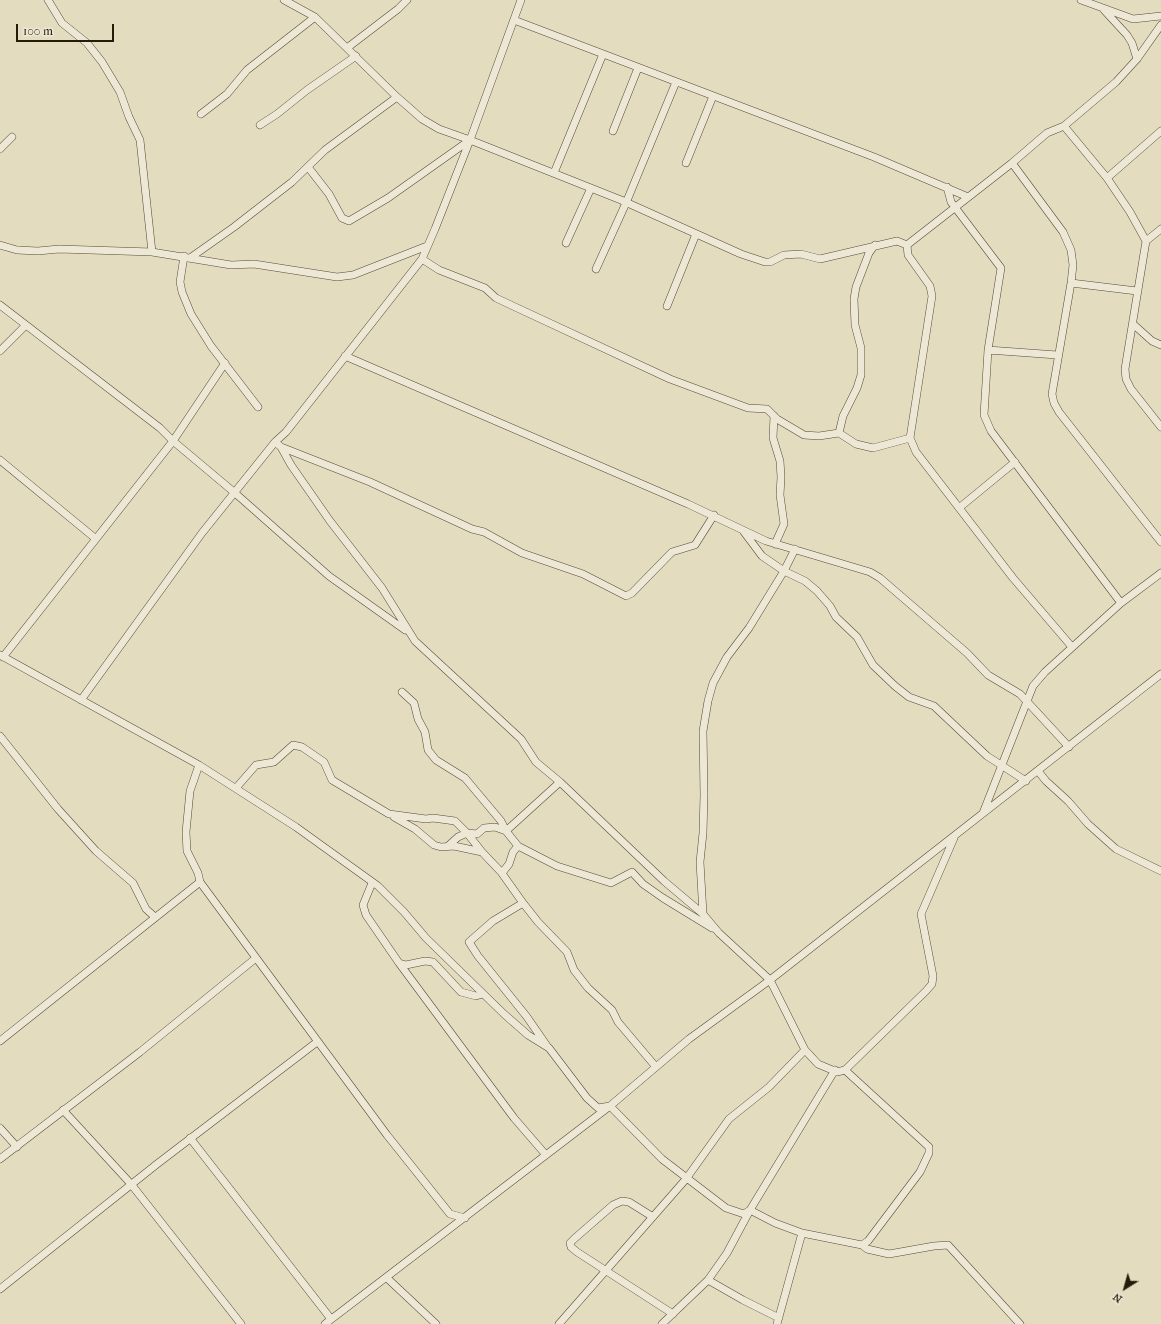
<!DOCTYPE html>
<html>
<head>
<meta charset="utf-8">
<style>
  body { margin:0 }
  #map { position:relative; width:1161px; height:1324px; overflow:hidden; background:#e4dcbe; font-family:"IM FELL French Canon",serif }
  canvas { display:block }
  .north { position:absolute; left:1105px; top:1268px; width:40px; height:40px; -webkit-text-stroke:3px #ede8d5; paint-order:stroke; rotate:217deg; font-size:11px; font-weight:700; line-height:16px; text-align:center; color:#261a0a }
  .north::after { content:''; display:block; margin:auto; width:14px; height:18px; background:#261a0a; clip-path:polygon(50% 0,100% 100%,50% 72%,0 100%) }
  .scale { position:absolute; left:16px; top:24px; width:98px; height:18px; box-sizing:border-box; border:2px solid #261a0a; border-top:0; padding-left:5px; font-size:12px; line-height:14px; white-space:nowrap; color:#261a0a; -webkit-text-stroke:3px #ede8d5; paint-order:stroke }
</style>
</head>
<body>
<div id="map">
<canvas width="1161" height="1324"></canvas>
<div class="north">N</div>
<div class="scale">100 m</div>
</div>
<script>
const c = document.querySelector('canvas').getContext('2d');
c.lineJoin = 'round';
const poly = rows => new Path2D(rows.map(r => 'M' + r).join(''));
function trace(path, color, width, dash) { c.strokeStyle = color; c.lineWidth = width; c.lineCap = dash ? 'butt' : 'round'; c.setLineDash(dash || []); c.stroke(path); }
const minor = poly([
  [48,0,62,23,87,43,102,62,120,92,129,117,140,140,152,252],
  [284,0,315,17,397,97,422,119,439,129,470,140,621,200,741,254,765,262,770,262,784,255,801,254,820,259,897,241,907,245],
  [1081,0,1133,19,1161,16],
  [1104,10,1127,35,1132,43,1137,59],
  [514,20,874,157,968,197],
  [347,48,398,9,407,0],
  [201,114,227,94,247,70,315,17],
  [260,125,277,114,307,90,356,56],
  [1064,126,1107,178,1130,212,1146,241,1125,369,1126,379,1131,389,1161,427],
  [613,131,638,68],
  [0,149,12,137],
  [686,163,713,96],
  [1012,163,1063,232,1071,250,1073,265,1071,283,1052,394,1054,403,1059,412,1161,542],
  [308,167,329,194,342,218,349,221,388,198,470,140],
  [554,173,603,54],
  [1107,178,1161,131],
  [947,187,951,202,1001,268,988,350,984,415,991,431,1121,603],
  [1146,241,1161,229],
  [566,243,591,188],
  [0,245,17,250,38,251,59,249,152,252,231,265,254,264,337,277,353,275,427,246],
  [184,256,180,282,182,292,191,314,211,346,258,407],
  [190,258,234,227,292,182,325,150,397,97],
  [422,259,439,270,485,288,496,298,513,306,670,379,748,408,767,409,777,419,804,435,819,436,839,433,856,444,873,448,910,438],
  [596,269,626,203,676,82],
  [1071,283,1137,291],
  [0,305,160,428,173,441,235,493,329,576,405,630],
  [667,306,696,234],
  [1133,324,1152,341,1161,345],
  [988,350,1057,355],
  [0,351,26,325],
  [345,356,688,504,766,541,870,572,880,578,967,653,988,675,1020,694,1069,747],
  [774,416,773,438,780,461,781,477,780,495,784,524,775,544],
  [839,433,843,416,857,388,861,375,861,348,855,325,854,299,856,287,869,253,875,245],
  [275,442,281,447,291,465,330,521,382,588,415,641,521,739,536,762,560,782,664,881,703,914,719,933,770,980,805,1050,818,1064,837,1072,845,1070,929,1147,929,1153,920,1172,868,1241,862,1245],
  [281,447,370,482,472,529,484,532,522,553,583,574,626,596,632,593,672,552,695,545,714,515],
  [0,460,96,539],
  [959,508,1015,462],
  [744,532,762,556,784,571,805,581,817,591,830,606,836,617,857,637,873,665,895,686,909,697,934,706,987,756,1026,781],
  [1072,647,1013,578,916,452,910,438,932,296,930,286,908,255,907,245,1012,163,1047,133,1064,126,1116,82,1137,59,1161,25],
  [0,655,199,765,296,827,378,886,404,912,426,938,504,1014,528,1035,549,1048,587,1098,598,1108,610,1106,662,1159,726,1208,744,1214,750,1210,775,1223,802,1233,862,1245,867,1249,889,1254,934,1246,948,1245,1020,1324],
  [3,657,173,441,225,363],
  [402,692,414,703,418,719,425,732,428,750,436,760,465,778,501,821,506,831,560,782],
  [81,700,202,533,275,442,286,432,422,259,435,229,470,140,521,0],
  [0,736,58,809,96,851,133,883,146,909,155,917],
  [199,765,190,791,186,832,187,851,198,873,200,882,387,1135,450,1214,465,1218],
  [1038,771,1046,781,1068,801,1088,824,1116,849,1161,871],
  [236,788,256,765,274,762,293,745,302,747,324,762,332,780,389,814,426,819,433,818,455,821,467,833,477,834,484,828,495,827,506,831,518,846,557,866,611,883,632,872,643,884,663,898,712,928],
  [983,813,1033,686,1045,672,1121,603,1161,573],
  [394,817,415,829,434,845,441,847,454,846,482,852,501,872,523,903],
  [448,846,458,837,467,833,482,852],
  [502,873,509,864,513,852,518,846],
  [372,883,363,905,366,915,399,963,406,965,425,961,433,962,461,992,476,996,483,994],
  [703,914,700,862,703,833,704,795,703,731,708,701,713,683,727,657,749,628,784,571,795,549],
  [399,963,514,1118,546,1155],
  [0,1041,200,882],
  [547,1046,527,1017,478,956,469,942,493,921,523,903,538,922,567,952,574,970,588,988,612,1010,618,1022,656,1067],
  [845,1070,926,991,932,984,933,976,921,914,954,838],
  [63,1110,131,1184,241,1324],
  [0,1128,17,1147],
  [190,1138,331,1319],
  [0,1159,140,1052,256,958],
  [653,1217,629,1202,622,1201,613,1205,574,1239,570,1243,571,1247,577,1252,673,1314],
  [387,1278,436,1324],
  [708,1280,743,1300,779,1318],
  [0,1289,157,1164,317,1042],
  [325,1324,610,1106,689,1039,770,980,1161,674],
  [559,1324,686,1179,729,1119,769,1087,805,1050],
  [662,1324,708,1280,727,1253,750,1210,835,1070],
  [777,1324,802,1233]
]);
trace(minor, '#564a37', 8);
trace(minor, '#ede8d5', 7);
</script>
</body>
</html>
